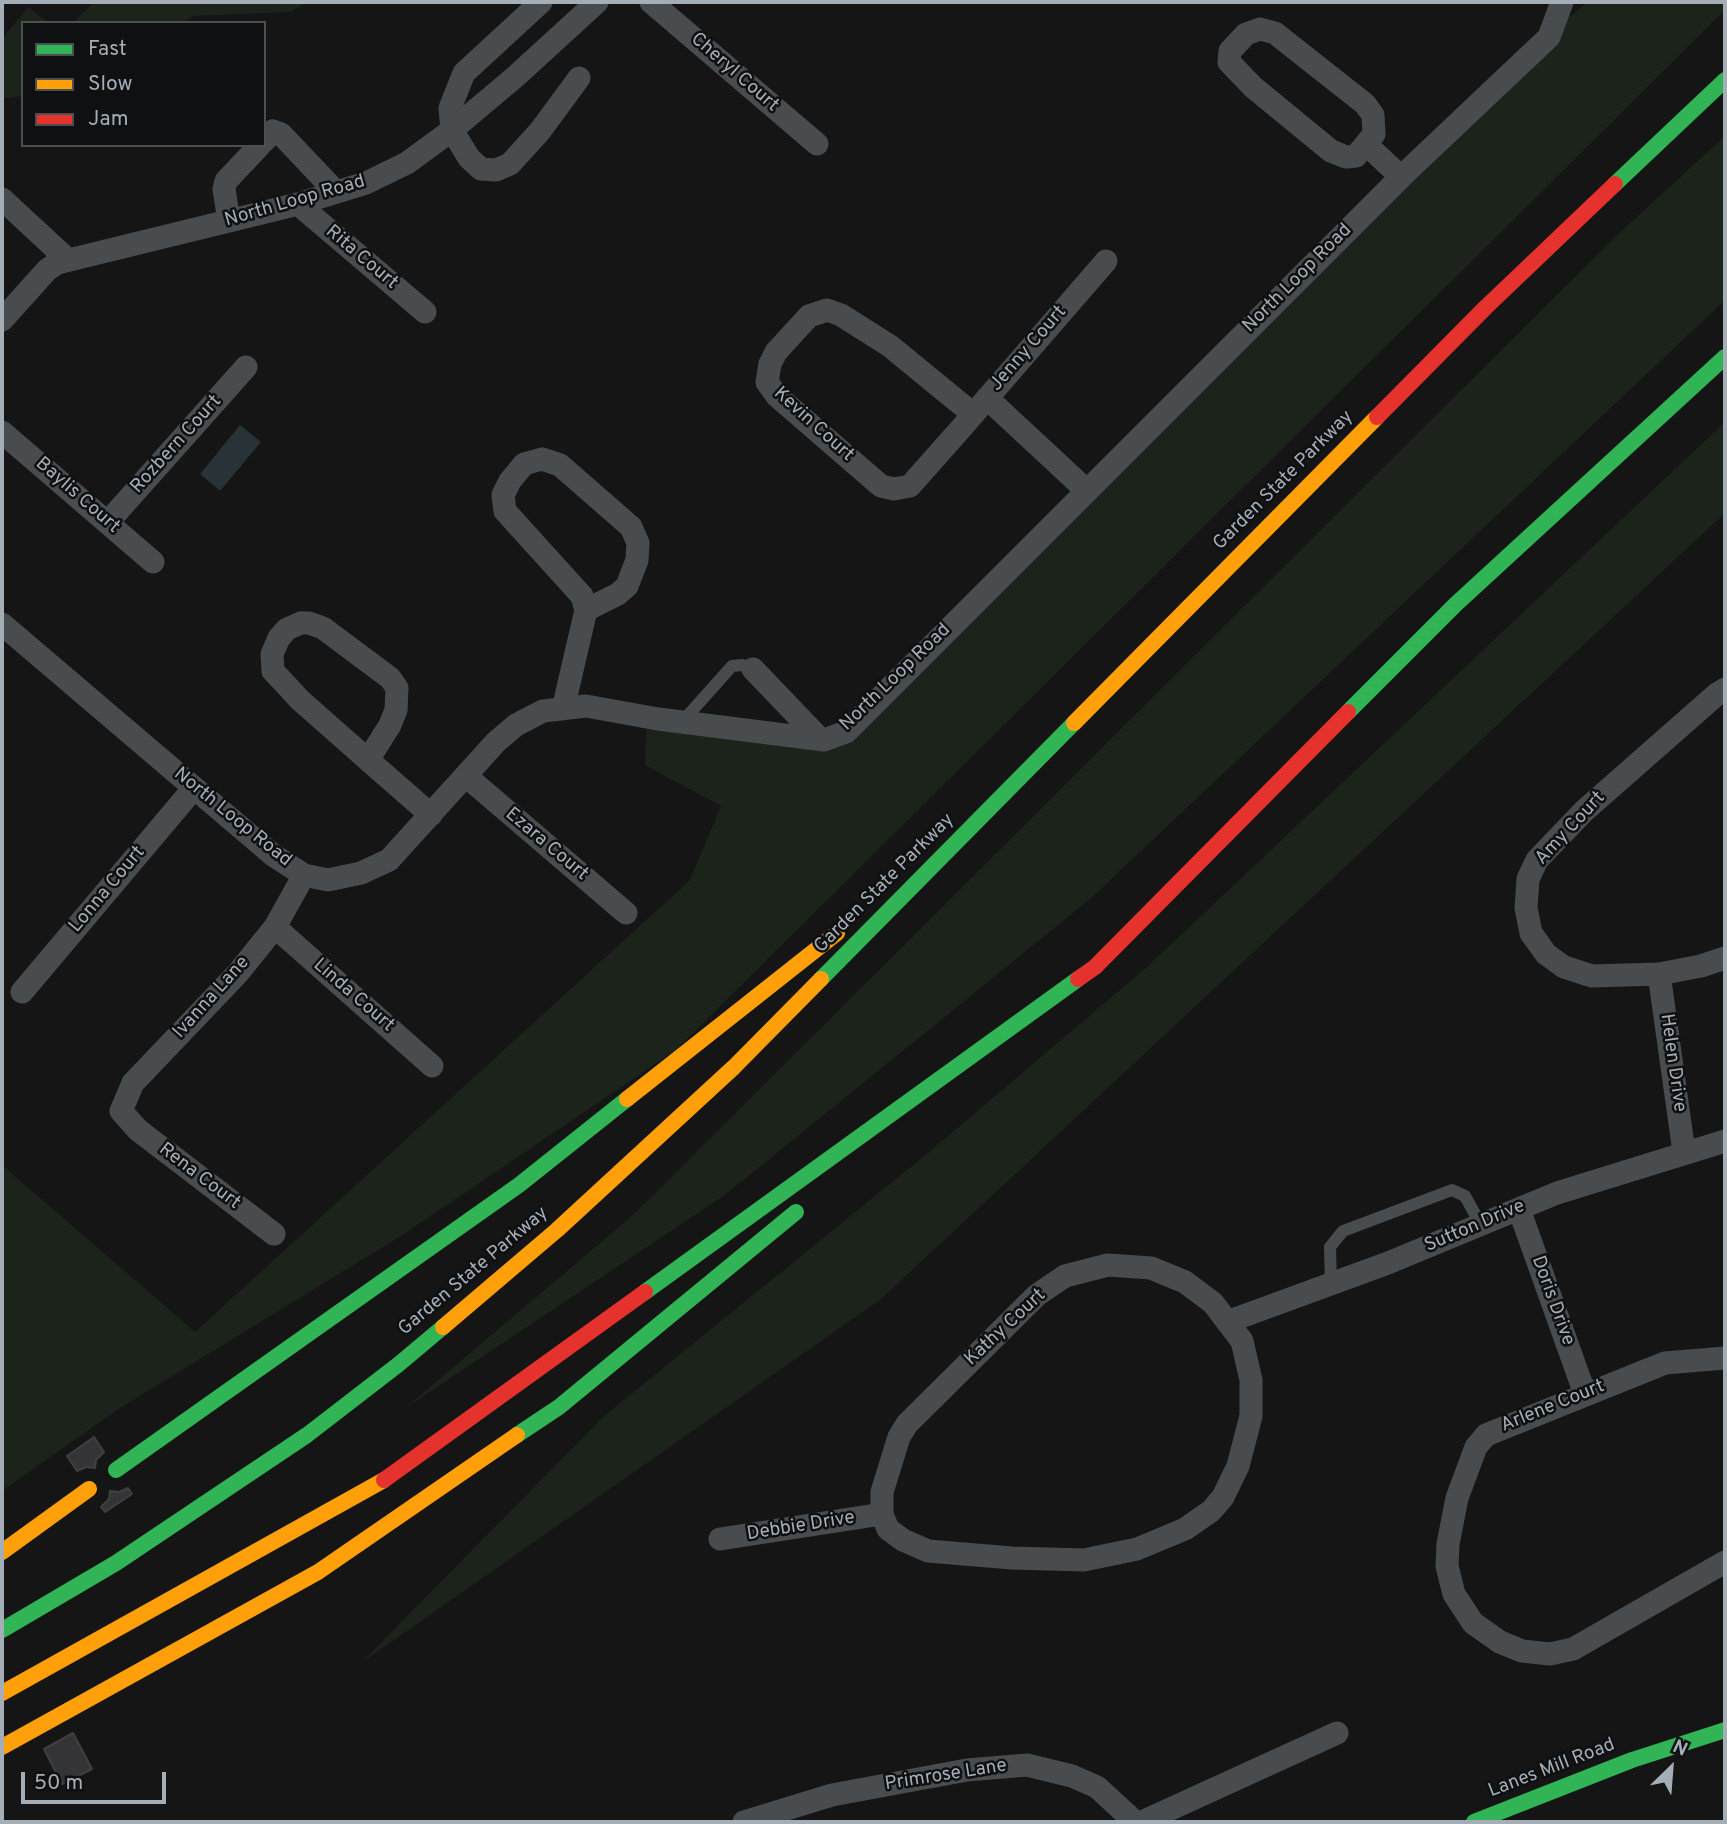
<!DOCTYPE html>
<html>
<head>
<meta charset="utf-8">
<style>
  body { margin:0 }
  #map { position:relative; width:1727px; height:1824px; overflow:hidden; background:#151515; font-family:Overpass,sans-serif }
  canvas { display:block }
  .frame { position:absolute; inset:0; border:4px solid #a5aeb7; pointer-events:none }
  .legend { position:absolute; left:21px; top:21px; width:245px; height:126px; box-sizing:border-box; background:#0f1011; border:2px solid #4b4f53; margin:0; padding:9px 12px; list-style:none; font-size:21px; color:#a5aeb7 }
  .legend li { display:flex; align-items:center; gap:14px; height:35px }
  .legend b { width:35px; border:2px solid #4b4f53 }
  .north { position:absolute; left:1636px; top:1733px; width:70px; height:70px; -webkit-text-stroke:5px #0f1011; paint-order:stroke; rotate:25deg; font-size:19px; font-weight:700; line-height:28px; text-align:center; color:#a5aeb7 }
  .north::after { content:''; display:block; margin:auto; width:24px; height:32px; background:#a5aeb7; clip-path:polygon(50% 0,100% 100%,50% 72%,0 100%) }
  .scale { position:absolute; left:21px; top:1772px; width:145px; height:32px; box-sizing:border-box; border:4px solid #a5aeb7; border-top:0; padding-left:9px; font-size:21px; line-height:24px; white-space:nowrap; color:#a5aeb7; -webkit-text-stroke:5px #0f1011; paint-order:stroke }
</style>
</head>
<body>
<div id="map">
<canvas width="1727" height="1824"></canvas>
<div class="frame"></div>
<ul class="legend">
<li><b style="height:9px;background:#30b455"></b>Fast</li>
<li><b style="height:9px;background:#ff9f0a"></b>Slow</li>
<li><b style="height:9px;background:#e5322d"></b>Jam</li>
</ul>
<div class="north">N</div>
<div class="scale">50 m</div>
</div>
<script>
const c = document.querySelector('canvas').getContext('2d');
c.lineJoin = 'round';
function fill(path, color) { c.fillStyle = color; c.fill(path, 'evenodd'); }
const poly = rows => new Path2D(rows.map(r => 'M' + r).join(''));
function trace(path, color, width, dash) { c.strokeStyle = color; c.lineWidth = width; c.lineCap = dash ? 'butt' : 'round'; c.setLineDash(dash || []); c.stroke(path); }
function write(font, color, halo, rows, align = 'center') {
  c.font = font + ' Overpass,sans-serif'; c.lineWidth = 5; c.setLineDash([]); c.textBaseline = 'middle'; c.strokeStyle = halo; c.fillStyle = color; for (const [text, x, y, turn = 0] of rows) {
    c.save(); c.translate(x, y); c.rotate((+turn || 0) * Math.PI / 180); c.textAlign = isNaN(turn) ? turn : align; if (halo) c.strokeText(text, 0, 0); c.fillText(text, 0, 0); c.restore();
  }
}
fill(poly([
  [94,2,308,2,290,12,193,16,183,23,73,23],
  [1588,2,1725,2,1725,10,676,1050,401,1236,120,1408,2,1491,2,1165,195,1332,690,880,721,806,645,765,647,720,838,738,1557,26],
  [28,7,49,23,23,23,23,96,2,99,2,39],
  [1725,136,1725,300,1089,900,725,1195,404,1409,632,1216,1617,235],
  [1725,422,1725,513,881,1299,361,1663,604,1416,928,1153,1148,966]
]), '#1b231b');
fill(poly([
  [240,425,261,442,220,491,200,474]
]), '#283338');
const building = poly([
  [94,1437,104,1452,96,1460,95,1468,86,1467,77,1471,67,1456,94,1437],
  [128,1488,132,1494,105,1512,101,1507,109,1499,110,1491,119,1492,128,1488],
  [73,1733,92,1769,62,1784,44,1749,73,1733]
]);
fill(building, '#343436');
trace(building, '#3d4041', 2);
trace(poly([
  [682,722,732,666,742,665,753,669],
  [1331,1284,1330,1247,1343,1231,1452,1190,1465,1196,1481,1225]
]), '#494c4e', 12);
trace(poly([
  [541,2,464,73,450,108,452,130,469,158,481,169,496,170,510,164,540,131,579,78],
  [651,2,817,144],
  [1260,29,1275,33,1365,104,1373,115,1374,134,1356,156,1346,157,1331,151,1253,87,1229,62,1230,51,1246,34,1260,29],
  [264,141,273,131,281,134,336,192],
  [1367,145,1401,177],
  [2,199,68,260],
  [298,204,425,312],
  [229,221,224,189,226,181,260,145],
  [2,320,47,270,57,263,298,204,366,183,407,163,452,130,515,77,597,2],
  [987,398,1086,490],
  [973,414,890,346,841,315,827,310,809,316,776,352,770,364,767,382,777,396,881,486,894,489,910,486,964,425,1106,261],
  [2,432,153,562],
  [542,459,560,465,631,527,638,543,637,560,627,586,618,594,586,610,582,596,505,511,503,495,510,481,524,464,542,459],
  [108,522,246,367],
  [301,623,309,623,323,628,390,678,397,688,396,710,390,725,368,760,300,700,273,671,272,654,279,638,287,629,301,623],
  [2,624,273,855,304,875,328,880,361,873,389,860,496,742,516,725,543,711,586,706,658,719,824,740,846,732,1401,177,1549,37,1562,2],
  [753,669,818,737,824,740],
  [1725,689,1717,694,1584,811,1537,860,1528,879,1526,908,1531,933,1546,954,1564,967,1592,976,1659,974,1701,966,1725,958],
  [563,709,586,610],
  [368,760,431,815],
  [466,776,626,913],
  [275,927,432,1066],
  [1659,974,1684,1152],
  [22,992,194,788],
  [1519,1209,1585,1394],
  [274,1234,138,1130,121,1111,133,1083,238,973,275,927,304,875],
  [1108,1265,1151,1268,1185,1282,1213,1303,1242,1341,1251,1380,1251,1416,1238,1466,1223,1497,1211,1511,1185,1529,1137,1549,1084,1560,1012,1558,928,1551,903,1540,888,1529,882,1514,882,1492,899,1437,907,1424,1037,1295,1065,1276,1108,1265],
  [1227,1322,1388,1263,1557,1193,1725,1141],
  [1725,1358,1665,1363,1486,1435,1476,1447,1457,1498,1448,1544,1447,1566,1454,1594,1473,1623,1500,1642,1522,1651,1550,1654,1573,1649,1725,1562],
  [720,1539,882,1514],
  [744,1822,832,1795,967,1770,1027,1765,1072,1776,1097,1787,1135,1822],
  [1142,1822,1337,1733]
]), '#494c4e', 23);
trace(poly([
  [1615,184,1725,80],
  [1348,712,1456,604,1725,357],
  [821,979,1074,723],
  [645,1292,1078,979],
  [517,1435,559,1407,796,1212],
  [116,1470,519,1185,627,1099],
  [2,1630,116,1563,307,1435,399,1364,443,1327],
  [1474,1822,1632,1760,1725,1730]
]), '#30b455', 16);
trace(poly([
  [1074,723,1377,417],
  [627,1099,837,933],
  [443,1327,557,1230,734,1067,821,979],
  [2,1552,89,1489],
  [2,1693,384,1480],
  [2,1747,318,1572,517,1435]
]), '#ff9f0a', 16);
trace(poly([
  [1377,417,1486,307,1615,184],
  [1078,979,1095,967,1348,712],
  [384,1480,645,1292]
]), '#e5322d', 16);
write('19px', '#a5aeb7', '#0f1011', [
  ["Cheryl Court",734,73,41],
  ["North Loop Road",295,202,-16],
  ["Rita Court",361,258,40],
  ["North Loop Road",1298,279,-45],
  ["Jenny Court",1029,349,-49],
  ["Kevin Court",813,425,42],
  ["Rozbern Court",177,445,-48],
  ["Garden State Parkway",1284,481,-45],
  ["Baylis Court",77,496,41],
  ["North Loop Road",896,678,-44],
  ["North Loop Road",232,818,39],
  ["Amy Court",1571,829,-47],
  ["Ezara Court",546,845,40],
  ["Garden State Parkway",885,884,-45],
  ["Lonna Court",108,890,-50],
  ["Linda Court",353,996,41],
  ["Ivanna Lane",212,998,-48],
  ["Helen Drive",1672,1063,82],
  ["Rena Court",199,1177,37],
  ["Sutton Drive",1475,1227,-23],
  ["Garden State Parkway",474,1272,-40],
  ["Doris Drive",1552,1301,70],
  ["Kathy Court",1006,1328,-43],
  ["Arlene Court",1553,1407,-22],
  ["Debbie Drive",801,1527,-9],
  ["Lanes Mill Road",1552,1769,-21],
  ["Primrose Lane",946,1776,-9]
]);
</script>
</body>
</html>
